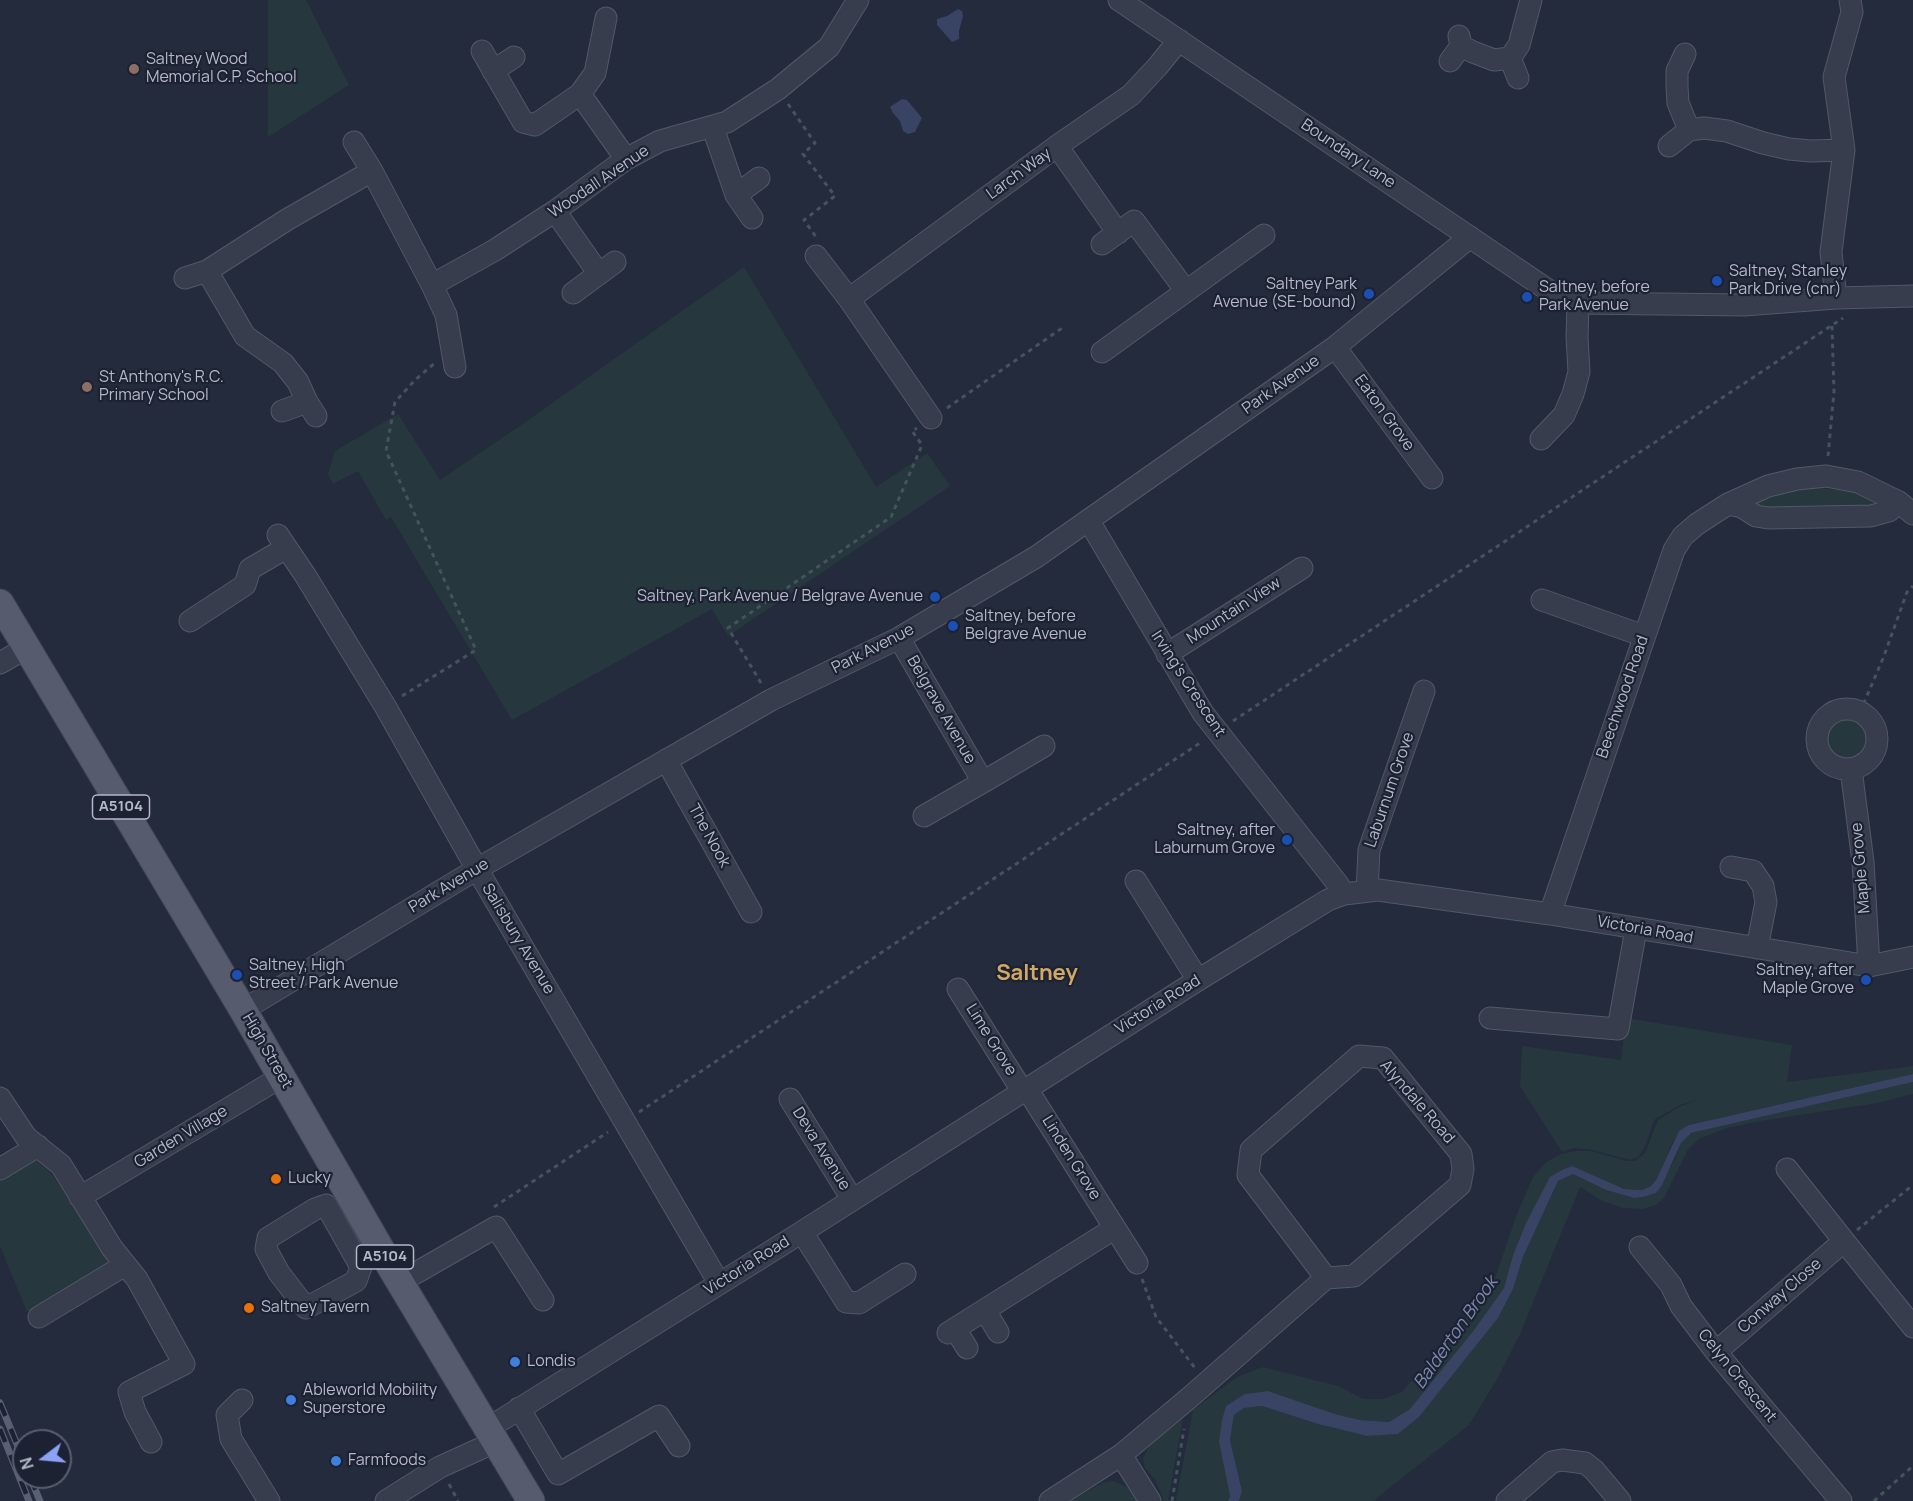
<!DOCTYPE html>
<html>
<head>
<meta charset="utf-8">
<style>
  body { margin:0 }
  #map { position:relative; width:1913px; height:1501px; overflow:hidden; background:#242b3d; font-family:Manrope,sans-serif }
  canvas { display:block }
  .north { position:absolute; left:12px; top:1429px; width:60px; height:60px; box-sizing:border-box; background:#1d2232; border:2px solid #595e6e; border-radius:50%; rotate:254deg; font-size:16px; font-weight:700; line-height:24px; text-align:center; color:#b4b8c8 }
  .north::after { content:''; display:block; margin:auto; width:21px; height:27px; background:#8ca2f6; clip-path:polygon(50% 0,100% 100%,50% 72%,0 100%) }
</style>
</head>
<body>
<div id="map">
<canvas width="1913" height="1501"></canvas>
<div class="north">N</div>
</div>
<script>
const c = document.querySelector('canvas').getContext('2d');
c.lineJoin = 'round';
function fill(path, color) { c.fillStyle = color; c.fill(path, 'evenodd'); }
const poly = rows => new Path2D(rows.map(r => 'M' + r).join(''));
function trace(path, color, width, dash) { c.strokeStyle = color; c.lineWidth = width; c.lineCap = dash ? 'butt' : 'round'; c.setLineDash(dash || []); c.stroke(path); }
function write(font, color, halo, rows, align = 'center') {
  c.font = font + ' Manrope,sans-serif'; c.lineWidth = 4.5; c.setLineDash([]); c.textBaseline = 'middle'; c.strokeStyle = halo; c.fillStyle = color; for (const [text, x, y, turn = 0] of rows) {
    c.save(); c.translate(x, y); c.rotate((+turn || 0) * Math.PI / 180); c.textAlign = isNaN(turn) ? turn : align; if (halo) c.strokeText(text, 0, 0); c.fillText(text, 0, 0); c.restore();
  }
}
fill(poly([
  [268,0,306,0,349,85,268,137],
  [744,267,876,487,927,453,950,486,728,636,712,609,512,720,391,517,386,520,358,471,333,484,328,474,335,451,398,414,440,480,524,423],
  [1811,487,1855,492,1873,502,1875,507,1759,510,1753,502,1781,491],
  '1826 740a21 21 0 1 1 42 0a21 21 0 1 1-42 0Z',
  [1626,1018,1792,1045,1787,1082,1913,1066,1913,1074,1689,1125,1674,1140,1656,1180,1651,1186,1642,1190,1625,1189,1561,1170,1526,1223,1513,1255,1504,1288,1474,1330,1411,1409,1389,1422,1360,1420,1335,1414,1268,1391,1245,1394,1219,1442,1230,1496,1228,1501,1176,1501,1193,1410,1237,1377,1263,1367,1338,1386,1363,1399,1383,1399,1402,1392,1493,1284,1517,1214,1533,1177,1546,1162,1561,1154,1576,1151,1591,1151,1627,1161,1635,1161,1645,1153,1658,1120,1679,1107,1700,1099,1680,1105,1654,1120,1645,1147,1638,1157,1630,1160,1592,1150,1574,1148,1562,1152,1520,1086,1522,1046,1621,1060],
  [1913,1082,1913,1094,1878,1103,1760,1121,1727,1128,1699,1139,1687,1151,1664,1198,1656,1205,1643,1209,1623,1208,1602,1201,1580,1187,1520,1334,1497,1379,1469,1425,1373,1501,1239,1501,1242,1491,1230,1440,1234,1415,1244,1408,1262,1406,1318,1424,1367,1436,1398,1434,1419,1417,1498,1318,1513,1289,1523,1257,1558,1181,1573,1174,1606,1190,1634,1198,1643,1197,1656,1193,1675,1159,1681,1143,1691,1133],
  [33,1158,51,1173,84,1222,97,1246,111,1262,27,1312,0,1246,0,1177],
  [1183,1418,1168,1501,1164,1501,1156,1481,1145,1468,1143,1459,1150,1444],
  [1114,1481,1128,1488,1137,1501,1072,1501,1096,1486,1105,1482]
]), '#26373e');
fill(poly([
  [958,9,962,11,963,16,959,31,959,39,952,42,937,25,937,19,947,16],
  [902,99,907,100,922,118,915,132,908,134,903,131,900,121,893,113,890,107],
  [1913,1074,1913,1082,1691,1133,1681,1143,1662,1185,1656,1193,1643,1197,1634,1198,1606,1190,1573,1174,1558,1181,1523,1257,1513,1289,1498,1318,1419,1417,1398,1434,1367,1436,1318,1424,1262,1406,1244,1408,1234,1415,1230,1440,1242,1491,1239,1501,1228,1501,1230,1496,1219,1442,1222,1420,1226,1406,1245,1394,1268,1391,1335,1414,1360,1420,1389,1422,1410,1409,1474,1330,1504,1288,1513,1255,1526,1223,1550,1177,1562,1170,1572,1166,1624,1189,1642,1190,1651,1186,1656,1180,1679,1131,1689,1125]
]), '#394364');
const minor = poly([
  [1119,0,1551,292,1578,303,1744,305,1836,298,1913,296],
  [1459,36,1461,46,1473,52,1494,60,1510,58,1519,45,1531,0],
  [482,51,523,122,535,125,580,94,626,159],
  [1685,54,1677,71,1677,86,1678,103,1689,130],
  [1510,58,1518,78],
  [1450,61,1461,46],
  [493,71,514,57],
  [580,94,595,73,606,18],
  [713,128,736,195,752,218],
  [354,142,372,171],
  [1057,146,1118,233],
  [1669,146,1689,130,1704,128,1727,131,1763,143,1789,149,1811,151,1844,150],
  [736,195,759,178],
  [555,211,599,274],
  [1102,244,1134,221,1186,291],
  [816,256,849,299],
  [207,271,245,336,283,363,298,382,307,402,316,416],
  [185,278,207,271,288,219,372,171,432,285,495,250,555,211,626,159,660,141,727,122,778,89,829,47,858,0],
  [432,285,446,315,455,367],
  [573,293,615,262],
  [1836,298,1831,252,1844,150,1834,77,1852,12,1850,0],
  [1335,347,1432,478],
  [1102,352,1264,235],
  [282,411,307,402],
  [931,418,849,299,1057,146,1131,95,1158,66,1179,40],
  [1541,439,1564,415,1573,394,1579,372,1577,337,1578,303],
  [1728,504,1768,486,1797,479,1826,476,1858,482,1899,502,1913,514],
  [1089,521,1203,713,1337,883,1344,894],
  [278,535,305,575,385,706,477,869,719,1283],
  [1542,600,1644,636],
  [190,621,245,585,250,569,286,548],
  [899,638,983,782,924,816],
  [1167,654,1302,568],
  [0,663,26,648],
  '1817 739a30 30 0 1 1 60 0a30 30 0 1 1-60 0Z',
  [666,760,751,912],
  [1851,769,1863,862,1869,966],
  [983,782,1044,746],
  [1731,867,1753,871,1763,886,1766,902,1757,948],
  [1136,881,1198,980],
  [1367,891,1369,850,1424,691],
  [1550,914,1674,550,1683,536,1697,524,1728,504,1742,507,1756,516,1768,518,1871,516,1889,511,1899,502],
  [958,989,1023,1092],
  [243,1010,477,869,771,700,899,638,1036,557,1335,347,1470,237],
  [1490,1018,1618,1029,1636,929],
  [1027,1089,1137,1263],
  [0,1098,26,1137,61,1165,112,1248,137,1279,184,1364,129,1392,135,1412,151,1442],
  [790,1099,852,1199],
  [0,1169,38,1146],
  [80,1197,281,1077],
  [326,1205,361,1267,356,1281,306,1308,279,1273,266,1249,268,1238,315,1209,326,1205],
  [802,1232,846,1302,859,1303,905,1274],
  [1844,1241,1913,1327],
  [1640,1247,1671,1285,1681,1306,1716,1352,1841,1501],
  [400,1282,496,1227,543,1300],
  [985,1310,998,1332],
  [39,1317,125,1265],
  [955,1329,967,1348],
  [948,1333,1115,1228],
  [1716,1352,1844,1241,1787,1169],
  [242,1400,227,1415,231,1439,269,1501],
  [519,1408,558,1474,659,1416,679,1446],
  [487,1429,802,1232,1198,980,1328,900,1344,894,1378,890,1550,914,1869,966,1913,957],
  [1121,1455,1150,1501],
  [386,1501,440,1467,495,1442],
  [1050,1501,1121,1455,1189,1398,1326,1278,1354,1276,1460,1185,1463,1169,1461,1154,1383,1058,1359,1056,1251,1150,1248,1175,1326,1278],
  [1507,1501,1552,1462,1562,1460,1585,1463,1594,1470,1620,1501]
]);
const major = poly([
  [0,603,243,1010,392,1269,531,1501]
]);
trace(minor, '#535868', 23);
trace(major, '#414656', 29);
trace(poly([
  [788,104,815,143,803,154,835,196,804,220,816,237],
  [947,408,1065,326],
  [1828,456,1834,392,1832,326],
  [761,683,728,628,891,517,922,445,912,431,917,428],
  [402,696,476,650,386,451,395,402,415,380,436,362],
  [1860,712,1884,656,1907,592,1913,586],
  [1233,721,1843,318],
  [639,1112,1203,741],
  [494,1207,608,1132],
  [1857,1230,1913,1185],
  [1142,1279,1156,1317,1195,1368],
  [449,1484,458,1501],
  [1172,1501,1184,1429],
  [1874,1501,1913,1466]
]), '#44545b', 3, [4.5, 4.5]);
trace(minor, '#383d4d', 21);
trace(major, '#565c6d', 27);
const rail = poly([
  [0,1403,24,1461],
  [0,1429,29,1501],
  [30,1477,40,1501]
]);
trace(rail, '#5a6074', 7);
trace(rail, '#1d2232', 4.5, [14]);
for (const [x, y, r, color] of [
  [134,69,6,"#8d6e63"],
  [1717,281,6,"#1a4fb4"],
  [1369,294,6,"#1a4fb4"],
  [1527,297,6,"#1a4fb4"],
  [87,387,6,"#8d6e63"],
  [935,597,6,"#1a4fb4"],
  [953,626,6,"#1a4fb4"],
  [1287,840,6,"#1a4fb4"],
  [237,975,6,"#1a4fb4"],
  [1866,980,6,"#1a4fb4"],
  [276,1179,6,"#e8710a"],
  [249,1308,6,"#e8710a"],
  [515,1362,6,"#3f7fe0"],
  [291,1400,6,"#3f7fe0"],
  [336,1461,6,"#3f7fe0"]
]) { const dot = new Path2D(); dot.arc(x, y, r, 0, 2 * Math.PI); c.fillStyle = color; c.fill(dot); trace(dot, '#1d2232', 2); }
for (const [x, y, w] of [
  [121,807,57],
  [385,1257,57]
]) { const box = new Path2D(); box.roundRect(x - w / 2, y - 12, w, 24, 4.5); c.fillStyle = '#1d2232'; c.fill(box); trace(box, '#b4b8c8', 1.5); }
write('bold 15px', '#b4b8c8', null, [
  ["A5104",121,807],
  ["A5104",385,1257]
]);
write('16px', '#b4b8c8', '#1d2232', [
  ["Saltney Wood",146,60],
  ["Memorial C.P. School",146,78],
  ["Saltney, Stanley",1729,272],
  ["Park Drive (cnr)",1729,290],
  ["Saltney Park",1357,285,"right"],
  ["Avenue (SE-bound)",1357,303,"right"],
  ["Saltney, before",1539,288],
  ["Park Avenue",1539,306],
  ["St Anthony's R.C.",99,378],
  ["Primary School",99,396],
  ["Saltney, Park Avenue / Belgrave Avenue",923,597,"right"],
  ["Saltney, before",965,617],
  ["Belgrave Avenue",965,635],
  ["Saltney, after",1275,831,"right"],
  ["Laburnum Grove",1275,849,"right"],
  ["Saltney, High",249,966],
  ["Street / Park Avenue",249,984],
  ["Saltney, after",1854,971,"right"],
  ["Maple Grove",1854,989,"right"],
  ["Lucky",288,1179],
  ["Saltney Tavern",261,1308],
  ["Londis",527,1362],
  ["Ableworld Mobility",303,1391],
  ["Superstore",303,1409],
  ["Farmfoods",348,1461]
], 'left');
write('16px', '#b4b8c8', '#1d2232', [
  ["Boundary Lane",1348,154,34],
  ["Larch Way",1019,174,-36],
  ["Woodall Avenue",599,182,-34],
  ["Park Avenue",1281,385,-35],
  ["Eaton Grove",1384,413,54],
  ["Mountain View",1234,611,-33],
  ["Park Avenue",873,649,-27],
  ["Irving's Crescent",1188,684,57],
  ["Beechwood Road",1623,697,-71],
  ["Belgrave Avenue",941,710,60],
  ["Laburnum Grove",1390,790,-71],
  ["The Nook",709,836,61],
  ["Maple Grove",1861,868,-95],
  ["Park Avenue",449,886,-31],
  ["Victoria Road",1645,930,10],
  ["Salisbury Avenue",518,939,59],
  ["Victoria Road",1158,1005,-32],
  ["Lime Grove",991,1040,58],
  ["High Street",267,1051,60],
  ["Alyndale Road",1417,1102,49],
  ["Garden Village",181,1137,-31],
  ["Deva Avenue",821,1149,58],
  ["Linden Grove",1071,1158,58],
  ["Victoria Road",747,1266,-32],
  ["Conway Close",1780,1296,-41],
  ["Celyn Crescent",1737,1376,51]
]);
write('italic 18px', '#7c89b0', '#1d2232', [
  ["Balderton Brook",1456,1333,-55]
]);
write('bold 22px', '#d2a865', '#1d2232', [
  ["Saltney",1037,974]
]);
</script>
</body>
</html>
